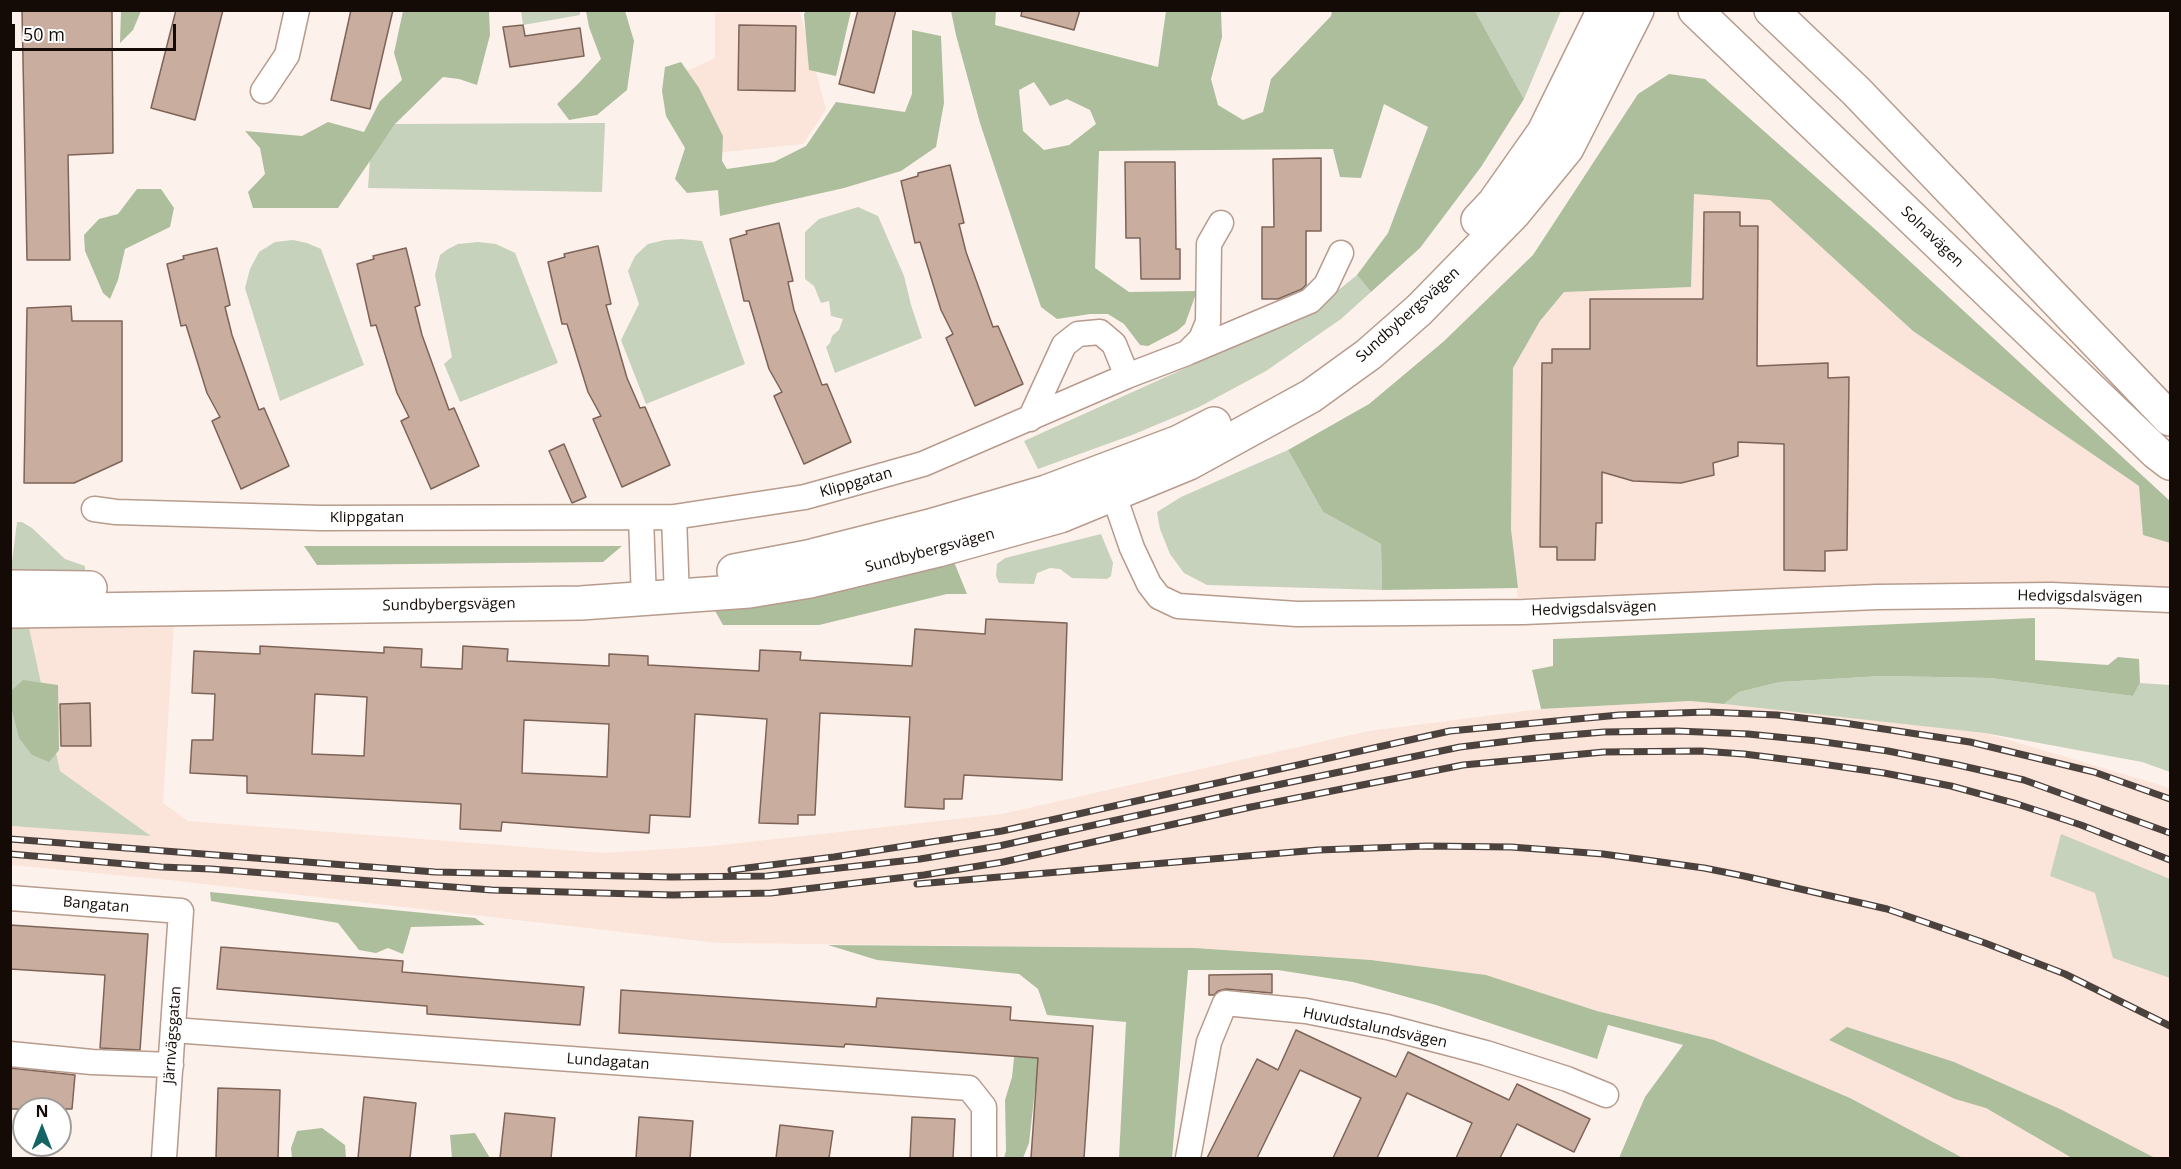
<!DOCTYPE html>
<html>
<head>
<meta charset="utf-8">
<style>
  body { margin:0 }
  #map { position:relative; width:2181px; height:1169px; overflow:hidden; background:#fdf1eb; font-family:"Open Sans",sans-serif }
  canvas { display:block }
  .frame { position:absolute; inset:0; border:12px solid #140b06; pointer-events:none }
  .north { position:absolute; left:12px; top:1097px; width:60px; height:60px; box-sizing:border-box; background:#fff; border:2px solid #a19d9b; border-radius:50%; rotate:0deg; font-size:16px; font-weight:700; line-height:24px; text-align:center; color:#140b06 }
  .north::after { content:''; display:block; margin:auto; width:21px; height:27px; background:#146466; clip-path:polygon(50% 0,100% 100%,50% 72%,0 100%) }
  .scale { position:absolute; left:12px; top:24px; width:164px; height:27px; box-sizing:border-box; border:3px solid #140b06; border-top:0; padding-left:8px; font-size:18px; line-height:21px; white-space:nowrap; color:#140b06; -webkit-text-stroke:4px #fff; paint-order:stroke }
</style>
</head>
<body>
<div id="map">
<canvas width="2181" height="1169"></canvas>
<div class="frame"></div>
<div class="north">N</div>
<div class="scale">50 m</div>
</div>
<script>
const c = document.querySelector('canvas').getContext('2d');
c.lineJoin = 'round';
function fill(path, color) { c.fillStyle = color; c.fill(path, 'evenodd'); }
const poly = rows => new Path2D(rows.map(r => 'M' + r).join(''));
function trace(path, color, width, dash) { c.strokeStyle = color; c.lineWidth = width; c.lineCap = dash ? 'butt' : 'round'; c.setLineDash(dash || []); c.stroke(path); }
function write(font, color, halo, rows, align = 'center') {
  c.font = font + ' "Open Sans",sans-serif'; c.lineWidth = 4.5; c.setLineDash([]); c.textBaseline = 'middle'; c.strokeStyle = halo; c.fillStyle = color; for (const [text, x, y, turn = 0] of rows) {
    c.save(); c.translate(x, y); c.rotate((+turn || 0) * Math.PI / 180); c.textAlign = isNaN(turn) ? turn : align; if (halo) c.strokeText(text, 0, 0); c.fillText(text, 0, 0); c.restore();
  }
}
fill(poly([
  [715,13,800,13,826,109,803,144,704,154,669,79,715,58],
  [1693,194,1770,200,1913,331,2139,486,2143,535,2170,543,2170,590,1902,583,1518,598,1511,529,1513,368,1540,321,1564,292,1691,287],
  [28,623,174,623,163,803,188,821,604,853,712,846,1002,814,1369,731,1541,709,1690,701,1844,715,1985,733,2170,788,2170,1158,1963,1158,1850,1098,1714,1040,1597,1011,1486,975,1371,960,1195,948,718,943,169,880,11,865,10,826,150,835,60,771]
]), '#fbe4d9');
fill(poly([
  [521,11,580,11,580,15,523,25],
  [1475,11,1561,11,1524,99],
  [605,123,602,192,368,188,370,159,395,124],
  [858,207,878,216,904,276,911,305,922,338,835,373,826,347,830,343,832,336,839,330,843,319,831,316,829,301,821,303,814,286,805,279,805,232,819,219],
  [682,239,702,241,745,364,646,404,621,340,639,304,628,271,635,256,648,244,665,240],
  [293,240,307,243,321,249,364,365,280,401,245,288,250,269,259,252,275,242],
  [478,242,496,244,515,253,558,363,460,402,444,364,452,357,435,275,440,255,448,249,458,244],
  [1357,275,1371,292,1341,319,1266,371,1199,407,1132,435,1038,469,1024,441,1314,310],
  [1288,450,1323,512,1381,544,1382,590,1207,585,1184,573,1170,554,1160,529,1157,512,1181,497],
  [17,522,22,522,32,528,65,559,85,566,85,572,11,570],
  [1101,534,1113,563,1111,576,1107,579,1072,578,1060,569,1050,568,1037,573,1034,584,999,583,996,576,997,564,1005,558],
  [28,623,60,771,151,836,11,826,10,624],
  [1882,676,1990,678,2133,696,2140,683,2170,685,2170,772,2142,762,1985,733,1724,704,1739,692,1780,682],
  [2061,834,2170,879,2170,978,2113,958,2095,893,2050,876]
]), '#c6d2bc');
fill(poly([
  [121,11,141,11,133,30,120,43],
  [403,11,489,11,490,35,477,85,459,79,443,77,395,124,338,208,253,208,248,192,265,174,260,148,245,131,302,136,328,122,364,132,380,101,402,80,394,53],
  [586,11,625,11,634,41,627,90,597,115,569,120,557,104,579,83,601,59,589,27],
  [806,11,851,11,836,76,809,70,804,14],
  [951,11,996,11,995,25,1158,67,1166,11,1221,11,1222,37,1211,79,1218,105,1243,120,1263,112,1271,79,1331,16,1332,11,1475,11,1524,99,1481,167,1420,248,1371,292,1357,275,1388,233,1428,127,1384,104,1361,178,1340,177,1333,149,1099,151,1095,268,1129,292,1197,291,1185,324,1177,331,1148,346,1140,345,1124,324,1108,314,1090,314,1057,319,1041,307,980,123,956,35],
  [1034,82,1050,106,1067,99,1090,110,1096,124,1069,145,1044,150,1023,131,1019,90],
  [912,30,941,36,944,103,936,147,901,171,844,188,720,216,718,190,687,193,675,179,685,148,666,116,662,91,665,67,681,62,699,88,723,136,722,161,727,169,774,162,806,146,836,102,905,112,912,94],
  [1669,74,1705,79,1877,231,2170,501,2170,543,2143,535,2139,486,1913,331,1770,200,1694,194,1691,287,1564,292,1540,321,1513,368,1511,529,1518,588,1382,590,1381,544,1323,512,1288,450,1369,404,1443,342,1533,255,1638,94],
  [137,189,161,189,174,208,170,227,125,249,118,280,110,299,103,293,85,251,84,235,99,219,118,214],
  [304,546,622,546,603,562,317,565],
  [952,557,967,594,947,594,819,625,723,625,714,609,806,599],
  [2035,618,2035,660,2108,665,2118,657,2139,659,2140,683,2133,696,1990,678,1882,676,1780,682,1739,692,1724,704,1690,701,1541,709,1532,670,1553,666,1553,639],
  [23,680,58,685,59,750,49,762,32,755,19,738,11,706,11,691],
  [210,892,475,918,485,925,411,927,403,954,388,948,376,953,359,950,338,923,211,901],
  [828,945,1195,948,1371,960,1486,975,1597,1011,1714,1040,1850,1098,1963,1158,1619,1158,1645,1097,1683,1045,1608,1025,1597,1059,1436,1005,1353,982,1278,970,1188,970,1172,1158,1119,1158,1126,1022,1047,1015,1038,989,1019,974,877,960],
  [1847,1027,1954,1062,2060,1109,2155,1158,2072,1158,1986,1108,1955,1099,1829,1040],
  [1016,1039,1040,1045,1029,1143,1023,1158,1004,1158,1006,1151,1005,1100,1012,1077],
  [322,1128,345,1145,346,1158,292,1158,291,1148,297,1131],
  [475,1133,490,1158,452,1158,450,1135]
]), '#adbe9d');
const building = poly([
  [22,10,112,10,113,153,68,155,70,260,27,260,22,10],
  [176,10,223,10,195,120,151,108,176,10],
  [351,10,393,10,370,109,331,100,351,10],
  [858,10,896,10,874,93,839,84,858,10],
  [1022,10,1080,10,1074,30,1021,16,1022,10],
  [523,25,525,36,580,28,584,56,510,67,503,27,523,25],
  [739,25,796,26,795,91,738,90,739,25],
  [1321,158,1321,231,1306,231,1306,285,1302,289,1278,299,1262,299,1262,227,1274,227,1273,159,1321,158],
  [1125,162,1175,162,1176,249,1180,249,1180,279,1141,279,1140,238,1126,238,1125,162],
  [950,165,964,223,959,224,966,252,993,327,998,326,1023,384,975,406,946,338,953,334,941,310,920,242,915,243,901,181,918,176,918,173,950,165],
  [1704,212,1740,212,1740,226,1758,226,1757,366,1828,363,1828,378,1849,377,1847,550,1825,551,1825,571,1784,570,1784,444,1738,442,1738,456,1713,463,1714,475,1681,483,1633,481,1602,472,1602,523,1596,523,1595,560,1557,560,1557,547,1540,547,1542,363,1552,363,1552,349,1590,349,1590,299,1703,299,1704,212],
  [779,223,793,281,788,282,794,310,822,385,827,384,851,442,804,464,774,396,782,392,769,369,749,301,744,301,730,239,747,234,746,231,779,223],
  [598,246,611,304,606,305,627,378,640,408,645,407,670,465,622,487,593,419,601,416,588,392,567,324,562,324,548,262,565,257,564,254,598,246],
  [217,248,230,305,225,307,232,335,259,410,264,408,289,466,241,489,212,421,220,417,207,393,186,325,181,326,167,264,184,259,183,256,217,248],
  [406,248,420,305,415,307,422,335,449,410,454,408,479,466,431,489,401,421,409,417,397,393,376,325,371,326,357,264,374,259,373,256,406,248],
  [71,306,72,321,122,321,122,461,74,483,24,483,27,308,71,306],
  [564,444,586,497,572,503,549,451,564,444],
  [986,619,1067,623,1062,780,964,775,962,799,944,799,944,809,905,807,910,717,820,713,815,815,798,815,798,824,759,823,767,719,695,714,690,817,650,815,649,833,502,822,501,831,460,829,461,804,247,793,247,776,190,773,192,740,213,740,215,694,192,693,194,651,260,654,260,646,384,653,384,647,422,649,421,667,462,669,463,646,508,649,507,661,609,666,609,654,648,656,648,665,759,671,760,650,801,652,800,660,912,666,915,629,985,634,986,619],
  [315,694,367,697,364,756,312,754,315,694],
  [524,720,609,724,607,777,522,773,524,720],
  [90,703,91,746,61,746,60,704,90,703],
  [10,925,148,934,140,1050,100,1048,105,975,10,969,10,925],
  [221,947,403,961,402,972,584,987,580,1025,427,1014,427,1006,217,989,221,947],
  [1272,974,1272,993,1226,989,1218,991,1214,995,1209,995,1209,975,1272,974],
  [621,990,876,1007,877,998,1011,1007,1010,1020,1093,1026,1084,1158,1031,1158,1038,1058,845,1044,844,1047,619,1033,621,990],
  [1296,1030,1396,1077,1408,1052,1509,1100,1517,1084,1590,1119,1574,1152,1517,1124,1500,1158,1456,1158,1472,1123,1407,1093,1377,1158,1333,1158,1361,1098,1300,1070,1257,1158,1207,1158,1257,1059,1278,1070,1296,1030],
  [10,1068,75,1075,72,1109,10,1109,10,1068],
  [218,1088,280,1090,278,1158,216,1158,218,1088],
  [364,1097,416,1103,410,1158,358,1158,364,1097],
  [505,1113,555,1118,551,1158,500,1158,505,1113],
  [639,1117,693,1121,690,1158,636,1158,639,1117],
  [912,1117,955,1119,953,1158,910,1158,912,1117],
  [780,1125,833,1131,829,1158,776,1158,780,1125]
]);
fill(building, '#c9ad9f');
trace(building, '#7e6458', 1.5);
const street = poly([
  [263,91,287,55,297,10],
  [1189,352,1310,301,1326,285,1341,253],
  [1030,419,1064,345,1078,334,1100,332,1114,344,1127,376],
  [1108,478,1132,548,1149,584,1159,597,1178,606,1297,614,1524,612,1877,597,2051,595,2170,600],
  [94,509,116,512,320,518,674,517,805,497,923,464,1127,376,1187,353,1201,339,1208,322,1209,244,1221,223],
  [674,517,677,597],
  [641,518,644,600],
  [10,898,181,911,164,1158],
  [173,1030,969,1088,984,1107,984,1158],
  [10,1054,92,1062,171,1065],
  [1188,1158,1209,1042,1225,1003,1306,1011,1387,1027,1486,1053,1567,1079,1606,1095]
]);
const secondary = poly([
  [1695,10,2157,453,2170,463],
  [1771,10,1856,91,2170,419],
  [1478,220,1494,203,1544,132,1604,10],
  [734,571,808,557,930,526,1046,492,1179,442,1214,424],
  [10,587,90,588],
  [10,611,581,603,749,591,810,581,938,550,1060,516,1189,463,1311,396,1369,354,1419,310,1513,214,1567,148,1637,10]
]);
trace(street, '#b79b8d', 27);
trace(secondary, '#b79b8d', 36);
trace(street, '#fff', 24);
trace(secondary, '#fff', 33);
const rail = poly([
  [10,839,435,872,671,877,767,876,920,859,999,846,1248,791,1460,747,1534,738,1604,732,1677,731,1748,734,1817,741,1888,751,1958,765,2024,780,2170,833],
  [10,854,161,867,211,869,492,890,673,895,771,893,924,875,1003,862,1251,807,1463,765,1604,752,1701,751,1744,754,1815,763,1884,773,1951,786,2017,804,2081,825,2170,860],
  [731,870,834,857,1002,831,1450,731,1619,715,1707,712,1777,715,1844,723,1970,742,2094,772,2170,799],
  [917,884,1318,850,1427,846,1511,847,1603,854,1704,868,1744,876,1887,909,1985,943,2065,974,2170,1026]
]);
trace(rail, '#4c423d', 7);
trace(rail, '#fff', 4.5, [14]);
write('15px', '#140b06', '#fff', [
  ["Solnavägen",1932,237,44],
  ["Sundbybergsvägen",1408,315,-42],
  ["Klippgatan",856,483,-16],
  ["Klippgatan",367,518],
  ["Sundbybergsvägen",930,551,-15],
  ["Hedvigsdalsvägen",2080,597,1],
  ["Sundbybergsvägen",449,605,-1],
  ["Hedvigsdalsvägen",1594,609,-2],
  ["Bangatan",96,905,5],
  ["Huvudstalundsvägen",1375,1028,12],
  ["Järnvägsgatan",173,1035,-86],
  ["Lundagatan",608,1062,4]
]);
</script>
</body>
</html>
